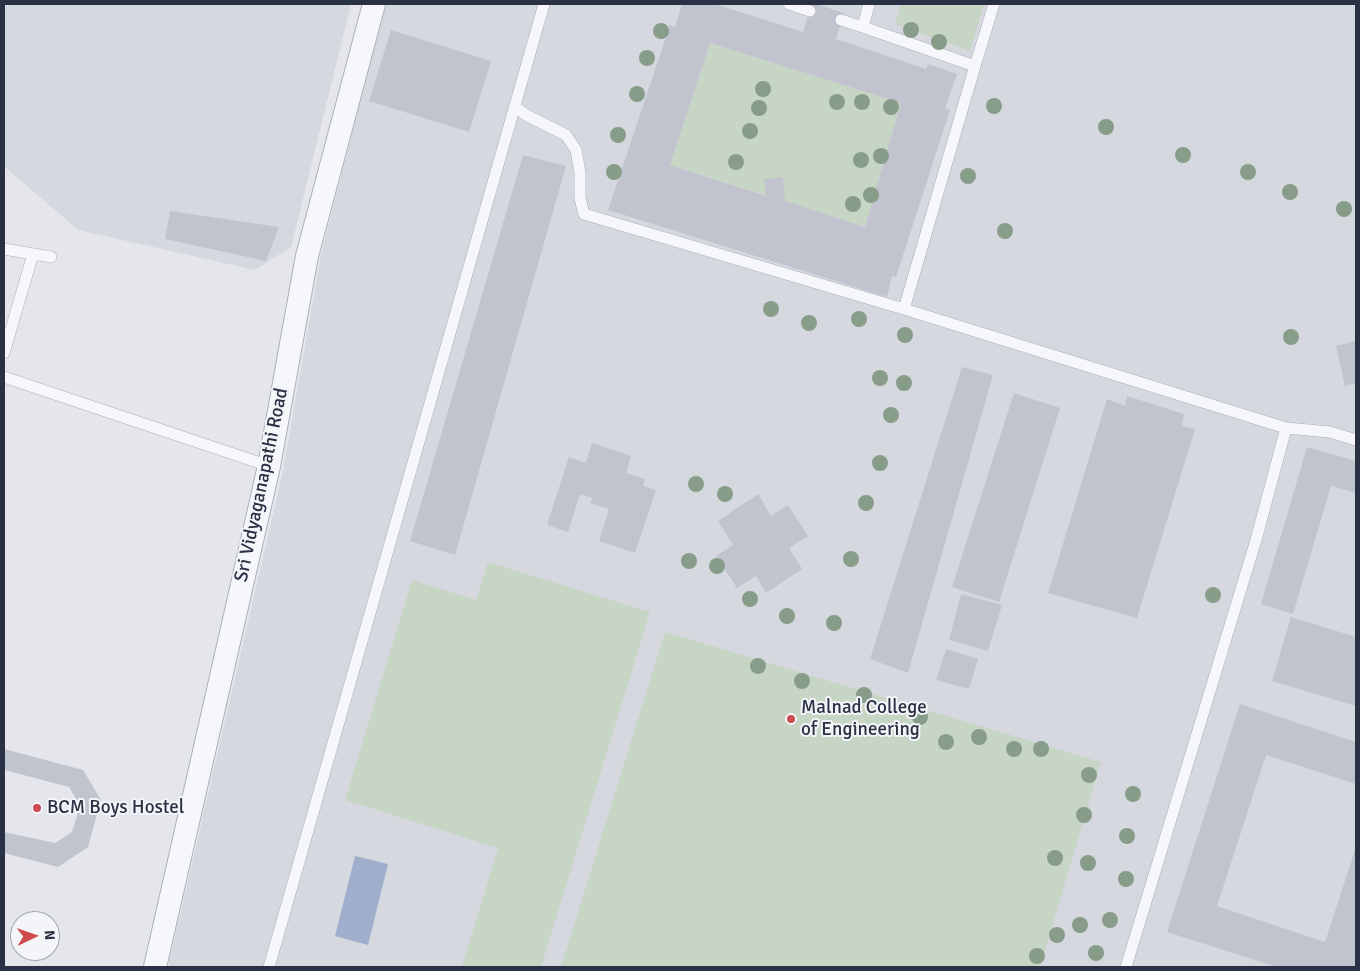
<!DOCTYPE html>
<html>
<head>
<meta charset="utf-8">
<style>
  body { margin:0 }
  #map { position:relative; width:1360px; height:971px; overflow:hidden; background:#e4e6ec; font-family:Signika,sans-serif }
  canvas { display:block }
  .frame { position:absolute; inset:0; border:5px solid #2b3144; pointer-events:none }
  .north { position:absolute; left:10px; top:911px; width:50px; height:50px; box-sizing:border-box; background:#f3f5f9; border:1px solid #a3a7b1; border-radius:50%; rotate:87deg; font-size:14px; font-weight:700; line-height:20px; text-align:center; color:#2b3144 }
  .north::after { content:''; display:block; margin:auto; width:18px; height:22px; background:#cf4a4f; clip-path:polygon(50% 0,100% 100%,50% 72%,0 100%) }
</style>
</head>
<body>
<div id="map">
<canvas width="1360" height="971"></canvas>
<div class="frame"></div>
<div class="north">N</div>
</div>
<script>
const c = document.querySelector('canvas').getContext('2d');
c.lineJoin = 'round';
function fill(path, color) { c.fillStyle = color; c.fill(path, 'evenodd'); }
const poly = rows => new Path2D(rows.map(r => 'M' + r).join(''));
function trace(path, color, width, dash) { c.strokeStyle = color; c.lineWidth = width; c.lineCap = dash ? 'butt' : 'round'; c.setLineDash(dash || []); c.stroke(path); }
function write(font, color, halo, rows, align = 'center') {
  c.font = font + ' Signika,sans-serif'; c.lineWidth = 4; c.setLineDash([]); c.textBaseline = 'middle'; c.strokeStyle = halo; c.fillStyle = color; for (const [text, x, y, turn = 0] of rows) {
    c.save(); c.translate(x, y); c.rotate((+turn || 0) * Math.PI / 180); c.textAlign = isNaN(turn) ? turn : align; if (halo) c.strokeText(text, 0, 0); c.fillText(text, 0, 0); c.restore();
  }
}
fill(poly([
  [4,4,351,4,291,247,255,270,78,230,4,166],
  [385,4,1356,4,1356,967,168,967,283,471,321,255]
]), '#d6d8e0');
fill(poly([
  [899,4,984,4,970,51,895,24,900,7],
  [710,43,901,103,865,227,670,165],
  [488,562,650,612,541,967,462,967,498,848,345,800,412,580,476,600],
  [665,632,1101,762,1040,967,561,967]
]), '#c7d5c5');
fill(poly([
  [355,856,388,864,368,945,335,936]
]), '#9fafcb');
fill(poly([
  [682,4,715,4,803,32,812,4,816,4,844,13,836,39,926,69,928,64,957,74,945,108,950,110,896,277,892,276,887,297,608,210,670,25,675,27],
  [710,43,901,103,865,227,785,201,783,177,764,179,766,196,670,165],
  [391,30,491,61,469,132,369,101],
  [523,155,566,166,455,555,410,541],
  [170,211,279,227,266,261,165,239],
  [1356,341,1356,383,1345,386,1336,346],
  [962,367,993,375,908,673,870,659],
  [1014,393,1060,408,999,602,952,587],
  [1127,396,1184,414,1182,426,1195,429,1137,618,1048,593,1107,399,1125,406],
  [592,443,631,456,626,473,645,479,643,486,656,490,635,553,599,541,609,509,590,503,592,498,580,494,568,532,547,525,569,457,586,463],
  [1307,447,1356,461,1356,493,1331,486,1293,614,1261,604],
  [758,494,771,516,788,505,808,536,789,548,802,569,766,593,756,576,737,588,716,556,733,545,718,521],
  [961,594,1002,605,988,651,949,640],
  [1291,617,1356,637,1356,706,1272,681],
  [946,649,978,659,969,689,936,680],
  [1240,704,1356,742,1356,784,1266,755,1217,906,1325,942,1356,847,1356,967,1277,967,1167,932],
  [4,749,83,770,101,800,88,847,58,867,4,853,4,832,55,843,72,832,80,806,69,787,4,770]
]), '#c1c4ce');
const lane = poly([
  [789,4,810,11],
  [869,4,863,27,975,66,904,309,1286,428,1330,432,1356,440],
  [841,20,863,27],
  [975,66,994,4],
  [515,107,526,115,566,135,576,150,580,173,580,198,584,214,904,309],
  [4,249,51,257],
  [4,353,33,254],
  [4,377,269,466],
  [269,967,544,4],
  [1126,967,1256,540,1286,428]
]);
const street = poly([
  [155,967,269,466,307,256,374,4]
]);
trace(lane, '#acb0ba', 12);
trace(street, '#acb0ba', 24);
trace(lane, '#f6f7fa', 11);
trace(street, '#f6f7fa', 22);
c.fillStyle = '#879c89';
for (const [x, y] of [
  [911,30],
  [661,31],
  [939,42],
  [647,58],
  [763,89],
  [637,94],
  [837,102],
  [862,102],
  [994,106],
  [891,107],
  [759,108],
  [1106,127],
  [750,131],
  [618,135],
  [1183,155],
  [881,156],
  [861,160],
  [736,162],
  [614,172],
  [1248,172],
  [968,176],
  [1290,192],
  [871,195],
  [853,204],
  [1344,209],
  [1005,231],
  [771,309],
  [859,319],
  [809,323],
  [905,335],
  [1291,337],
  [880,378],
  [904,383],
  [891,415],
  [880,463],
  [696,484],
  [725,494],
  [866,503],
  [851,559],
  [689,561],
  [717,566],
  [1213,595],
  [750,599],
  [787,616],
  [834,623],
  [758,666],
  [802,681],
  [864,695],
  [920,717],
  [979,737],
  [946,742],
  [1014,749],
  [1041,749],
  [1089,775],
  [1133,794],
  [1084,815],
  [1127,836],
  [1055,858],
  [1088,863],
  [1126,879],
  [1110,920],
  [1080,925],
  [1057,935],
  [1096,953],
  [1037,956]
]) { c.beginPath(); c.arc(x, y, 8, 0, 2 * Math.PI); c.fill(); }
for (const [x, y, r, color] of [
  [791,719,5,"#cf4a4f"],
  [37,808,5,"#cf4a4f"]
]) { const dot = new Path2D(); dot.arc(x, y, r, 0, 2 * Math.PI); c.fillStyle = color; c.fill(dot); trace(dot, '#f3f5f9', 2); }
write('19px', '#2b3144', '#f3f5f9', [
  ["Sri Vidyaganapathi Road",262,485,-78]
]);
write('19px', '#2b3144', '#f3f5f9', [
  ["Malnad College",801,708],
  ["of Engineering",801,730],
  ["BCM Boys Hostel",47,808]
], 'left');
</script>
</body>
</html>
